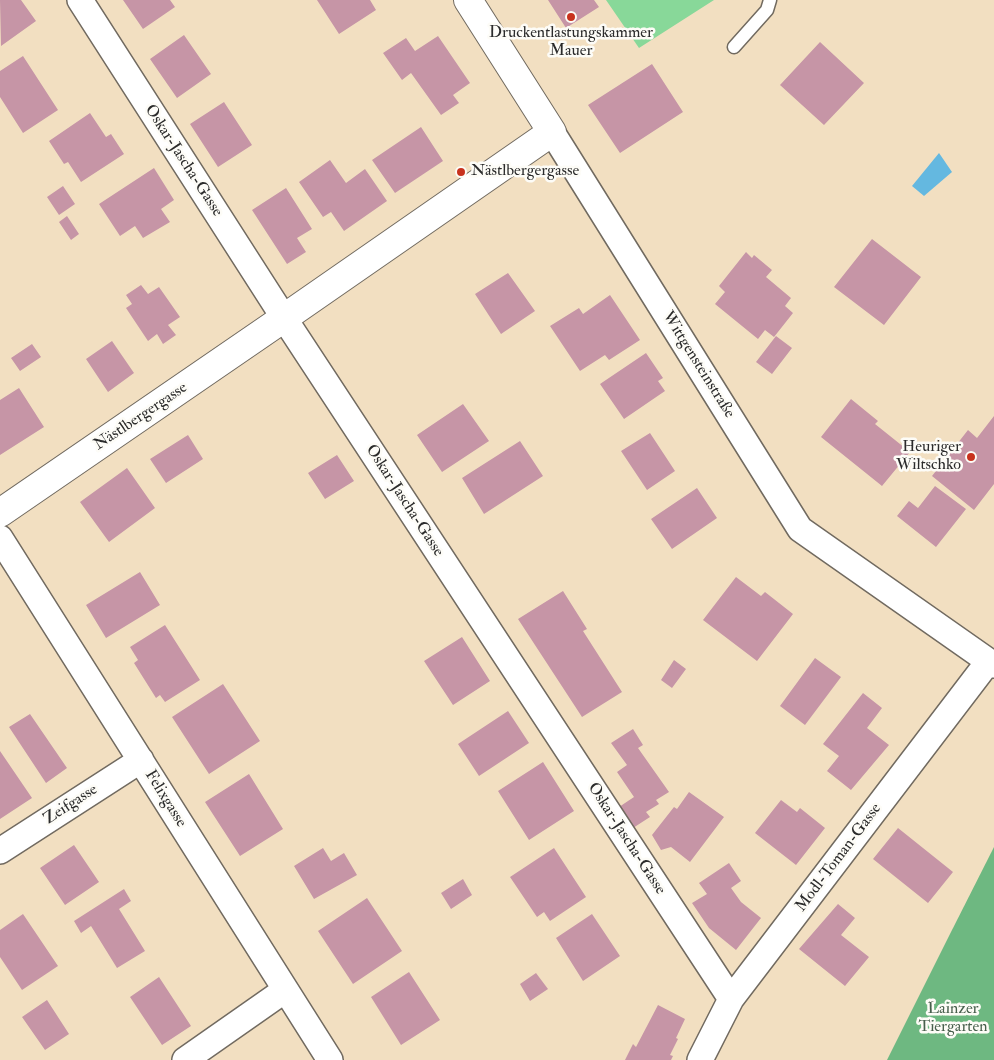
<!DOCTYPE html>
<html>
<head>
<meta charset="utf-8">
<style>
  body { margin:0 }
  canvas { display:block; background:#f2dfc1 }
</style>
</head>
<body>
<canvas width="994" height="1060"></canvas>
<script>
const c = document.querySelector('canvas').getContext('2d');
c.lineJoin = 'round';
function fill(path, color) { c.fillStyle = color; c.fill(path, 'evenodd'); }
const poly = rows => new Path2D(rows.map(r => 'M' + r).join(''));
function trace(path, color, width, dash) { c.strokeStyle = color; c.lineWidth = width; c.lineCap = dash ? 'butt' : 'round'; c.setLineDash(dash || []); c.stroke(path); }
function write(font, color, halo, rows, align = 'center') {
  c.font = font + ' "IM FELL Double Pica",serif'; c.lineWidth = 5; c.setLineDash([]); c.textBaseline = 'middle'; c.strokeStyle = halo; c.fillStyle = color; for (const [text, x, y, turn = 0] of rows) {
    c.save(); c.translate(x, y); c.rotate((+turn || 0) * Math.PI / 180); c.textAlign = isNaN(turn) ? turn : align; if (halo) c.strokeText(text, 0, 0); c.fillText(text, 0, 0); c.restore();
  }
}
fill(poly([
  [606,0,714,0,639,48]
]), '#88d899');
fill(poly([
  [994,847,994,1060,887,1060,950,934]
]), '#6eb881');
fill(poly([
  [939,153,952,172,924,196,912,186]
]), '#64b8e0');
fill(poly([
  [0,0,21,0,36,21,1,46],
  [123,0,170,0,175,7,143,29],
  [317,0,370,0,376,10,339,34],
  [548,0,594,0,599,7,566,28],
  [184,35,211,74,177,98,150,59],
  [438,36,470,83,453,95,459,103,441,115,411,73,402,80,383,53,406,38,415,51],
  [820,42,864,83,824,125,780,85],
  [23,56,58,110,23,133,0,97,0,71],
  [652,64,683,112,620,153,588,105],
  [224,102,252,145,218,167,190,124],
  [90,113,106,137,111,134,124,154,81,182,68,162,64,164,49,141],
  [421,127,443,161,395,193,372,160],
  [330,160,346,183,365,169,387,201,344,231,331,212,323,217,299,182],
  [154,168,174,200,161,209,170,222,143,238,135,226,120,236,99,204],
  [63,186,75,204,59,215,47,197],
  [286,188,312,229,297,238,306,252,287,264,252,210],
  [67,216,79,234,71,240,59,222],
  [872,239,921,277,884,325,834,287],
  [746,252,752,258,754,255,772,270,766,277,791,298,785,306,793,313,774,337,765,330,758,339,715,304,725,292,719,286],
  [508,273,535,311,501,334,475,294],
  [141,285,148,294,159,287,180,317,168,325,176,335,163,344,157,334,148,341,126,308,132,304,126,295],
  [610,295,640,340,609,360,605,355,580,371,550,326,579,308,583,314],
  [776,336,792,348,772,374,756,362],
  [112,341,134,373,108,392,86,359],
  [32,344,41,357,20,371,11,358],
  [646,353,663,378,658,381,665,391,624,419,600,384],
  [19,388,44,427,0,455,0,400],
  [851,399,878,421,875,424,910,452,882,486,821,437],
  [463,404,489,441,442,472,417,435],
  [994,416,994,484,974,510,932,476,968,430,977,438],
  [650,433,675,471,647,490,621,451],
  [188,435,203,459,166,483,150,459],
  [520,441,543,476,484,514,462,478],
  [337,455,354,481,325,499,308,473],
  [127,468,155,508,109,542,80,502],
  [935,486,966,509,936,547,897,516,909,501,918,508],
  [697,488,717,518,672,549,651,519],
  [140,572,160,605,106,638,86,605],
  [736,577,761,596,765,592,793,614,757,661,703,620],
  [563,591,587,629,583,631,622,692,582,717,518,619],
  [165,625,200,680,165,702,160,695,156,698,134,663,138,660,130,647],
  [462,637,490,681,453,705,424,661],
  [815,658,841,677,805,725,780,706],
  [674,660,686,669,672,688,661,680],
  [223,684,260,741,209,774,172,717],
  [863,693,882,708,867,728,889,745,851,790,827,771,839,756,823,744],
  [508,711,529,743,479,776,458,744],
  [30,714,67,768,46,783,9,727],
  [633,729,643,745,638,748,669,792,656,800,659,804,646,812,650,817,633,828,619,807,634,797,617,772,627,765,611,743],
  [0,751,32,798,0,819],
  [543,762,574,811,529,840,498,791],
  [249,774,283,829,240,856,205,802],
  [689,792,724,817,690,862,671,847,661,850,652,835,674,807,677,809],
  [781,800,797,812,800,808,825,828,796,865,755,833],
  [898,828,953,872,928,903,873,859],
  [74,845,99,882,65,905,40,868],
  [323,848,331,861,344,853,357,875,314,899,294,866],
  [554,848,586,897,550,921,544,912,537,917,510,877],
  [729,863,741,881,731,888,741,902,761,918,736,950,709,928,692,903,707,894,699,883],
  [463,879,472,895,451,909,441,893],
  [124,889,131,901,119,909,145,951,117,968,91,926,81,933,74,921],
  [367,898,402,951,353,984,318,931],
  [838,904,855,918,841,935,869,957,845,986,799,949],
  [23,914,58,966,22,990,0,957,0,930],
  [592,914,620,956,583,981,556,938],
  [409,972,440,1020,401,1045,371,997],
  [536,973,548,989,530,1001,520,984],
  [159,977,191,1026,162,1045,130,997],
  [47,1000,69,1034,45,1050,22,1017],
  [658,1005,685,1019,676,1038,678,1039,670,1055,673,1056,671,1060,625,1060,633,1044,636,1047]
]), '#c695a6');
const service = poly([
  [734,47,767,10,770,0]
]);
const minor = poly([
  [80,0,284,318,731,999],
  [552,132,800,529,994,665],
  [0,538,330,1060],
  [0,851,141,760],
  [185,1060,285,990],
  [700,1060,731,999,988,662]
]);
const tertiary = poly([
  [0,513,284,318,552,132,468,0]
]);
trace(service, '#716a60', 15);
trace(minor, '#716a60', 28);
trace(tertiary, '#716a60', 30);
trace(service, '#fff', 12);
trace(minor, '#fff', 25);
trace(tertiary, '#fff', 28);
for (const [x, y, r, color] of [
  [571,17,5,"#c8321e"],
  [461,172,5,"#c8321e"],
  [971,457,5,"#c8321e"]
]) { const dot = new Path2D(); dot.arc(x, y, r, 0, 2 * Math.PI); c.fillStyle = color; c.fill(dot); trace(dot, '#fdfcf7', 2); }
write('16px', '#2b2b2b', '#fdfcf7', [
  ["Druckentlastungskammer",571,34],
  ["Mauer",571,52],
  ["Nästlbergergasse",471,172,"left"],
  ["Heuriger",961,448,"right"],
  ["Wiltschko",961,466,"right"]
]);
write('16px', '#2b2b2b', '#fdfcf7', [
  ["Oskar-Jascha-Gasse",183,161,57],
  ["Wittgensteinstraße",698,365,58],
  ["Nästlbergergasse",141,417,-34],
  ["Oskar-Jascha-Gasse",404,501,57],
  ["Felixgasse",165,799,58],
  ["Zeifgasse",71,805,-33],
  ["Oskar-Jascha-Gasse",626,839,57],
  ["Modl-Toman-Gasse",839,858,-53]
]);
write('16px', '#475f4c', '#fdfcf7', [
  ["Lainzer",953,1010],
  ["Tiergarten",953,1028]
]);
</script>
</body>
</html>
